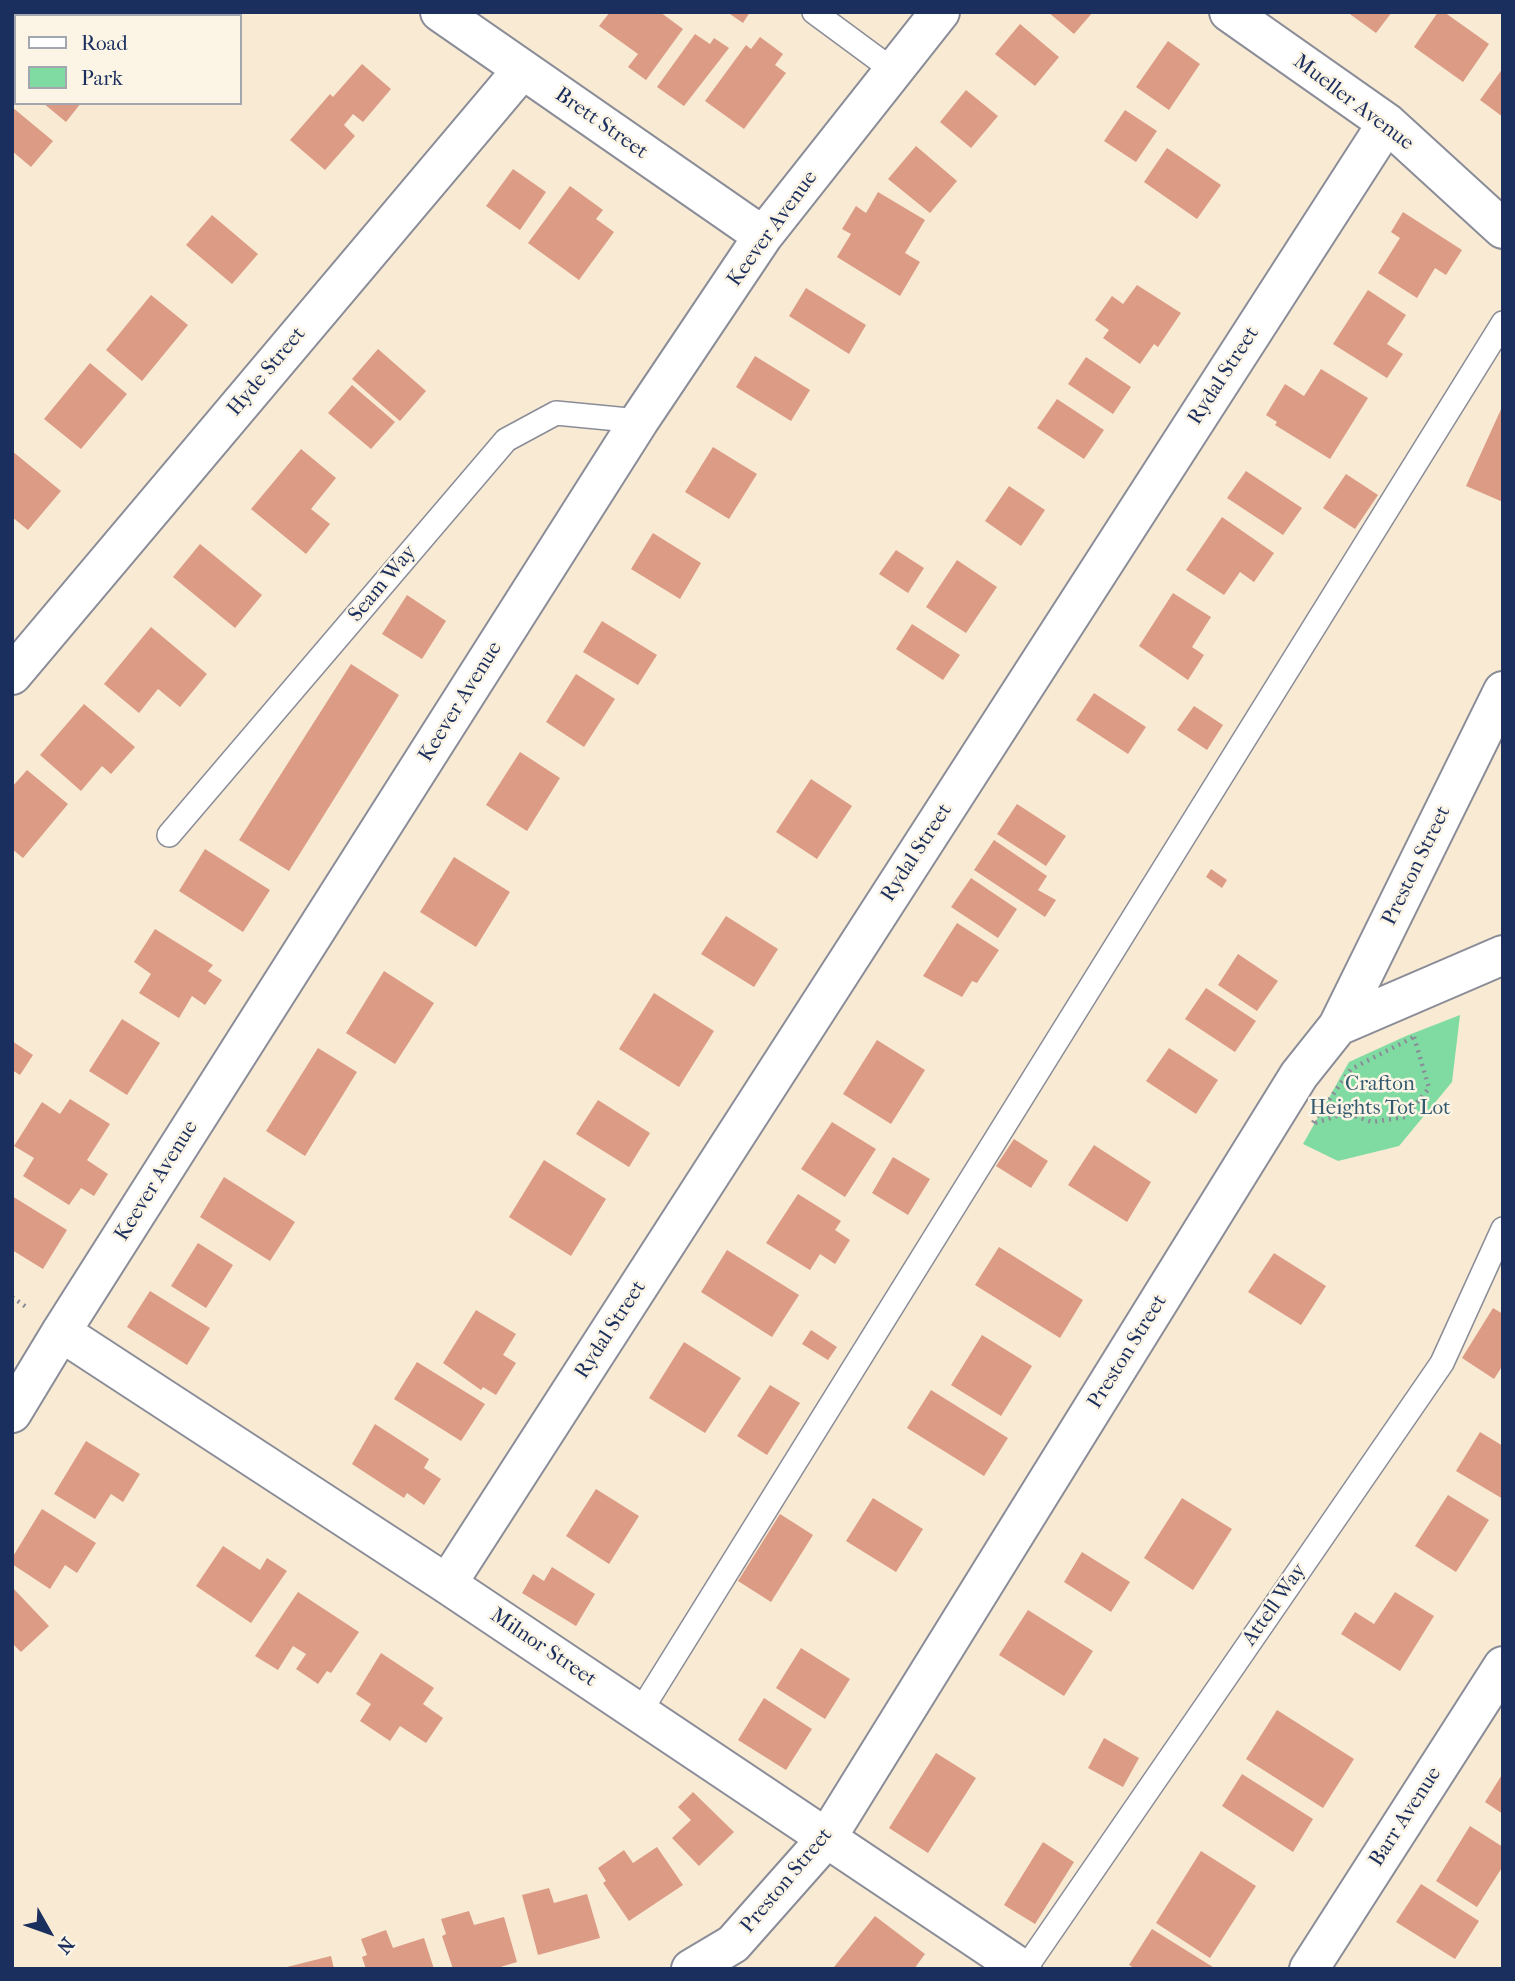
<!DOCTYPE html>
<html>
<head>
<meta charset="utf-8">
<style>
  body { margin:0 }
  #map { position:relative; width:1515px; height:1981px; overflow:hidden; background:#f8ead3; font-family:"IM FELL French Canon",serif }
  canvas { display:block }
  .frame { position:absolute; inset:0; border:14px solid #1b2f5e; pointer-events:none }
  .legend { position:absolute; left:14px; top:14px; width:228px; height:91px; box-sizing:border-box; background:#fcf5e5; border:2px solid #a2a6af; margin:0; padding:9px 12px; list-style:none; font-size:21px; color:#1b2f5e }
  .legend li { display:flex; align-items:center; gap:14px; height:35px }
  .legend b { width:35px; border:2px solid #a2a6af }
  .north { position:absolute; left:14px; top:1897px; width:70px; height:70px; -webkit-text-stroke:5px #fcf5e5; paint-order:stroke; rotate:130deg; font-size:19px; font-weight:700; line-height:28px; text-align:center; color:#1b2f5e }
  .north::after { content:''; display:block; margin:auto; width:24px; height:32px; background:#1b2f5e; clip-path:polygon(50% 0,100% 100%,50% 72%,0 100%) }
</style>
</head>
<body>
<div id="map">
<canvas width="1515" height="1981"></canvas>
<div class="frame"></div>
<ul class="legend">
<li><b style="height:9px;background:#fff"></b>Road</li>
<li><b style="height:19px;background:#80dba2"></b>Park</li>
</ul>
<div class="north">N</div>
</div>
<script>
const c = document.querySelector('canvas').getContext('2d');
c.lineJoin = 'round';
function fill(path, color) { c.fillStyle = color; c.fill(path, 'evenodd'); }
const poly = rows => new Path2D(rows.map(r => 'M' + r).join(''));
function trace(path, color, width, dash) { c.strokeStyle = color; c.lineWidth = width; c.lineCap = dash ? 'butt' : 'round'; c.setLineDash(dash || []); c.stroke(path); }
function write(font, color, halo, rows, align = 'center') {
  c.font = font + ' "IM FELL French Canon",serif'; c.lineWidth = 5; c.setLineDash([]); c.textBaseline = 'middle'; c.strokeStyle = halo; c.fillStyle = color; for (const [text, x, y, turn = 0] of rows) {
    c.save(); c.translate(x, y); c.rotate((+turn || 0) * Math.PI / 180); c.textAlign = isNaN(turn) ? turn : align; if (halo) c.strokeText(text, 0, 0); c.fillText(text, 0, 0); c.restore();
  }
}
fill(poly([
  [1460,1015,1452,1082,1399,1146,1338,1161,1303,1144,1349,1062,1406,1036]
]), '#80dba2');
fill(poly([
  [73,12,90,12,94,16,70,16],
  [124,12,163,12,160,16,128,16],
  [610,12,660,12,683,29,646,80,628,67,638,54,599,26],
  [727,12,750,12,743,23],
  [1048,12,1093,12,1074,34],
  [1347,12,1392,12,1376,33],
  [1438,12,1444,12,1489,44,1463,82,1414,47],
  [1020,24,1059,57,1035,86,995,54],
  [695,34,710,44,714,38,729,48,684,106,657,87],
  [760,37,783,54,775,65,786,73,744,129,705,101,746,45,751,49],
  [1168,41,1200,64,1169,110,1136,87],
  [362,64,391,89,363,122,353,114,344,125,355,136,325,170,290,140,330,94,333,97],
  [1503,68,1503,117,1480,100],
  [966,90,998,116,971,148,940,122],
  [43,103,81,103,66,122],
  [12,107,53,141,31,167,12,151],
  [1125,110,1157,131,1136,162,1104,141],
  [916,146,957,181,930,213,888,179],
  [1167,148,1221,185,1197,219,1144,182],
  [513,169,546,192,520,230,486,206],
  [570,186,603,210,596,219,614,232,579,280,528,243],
  [878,192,925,220,905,253,920,262,900,296,837,257,851,234,842,229,856,206,866,213],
  [1403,212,1462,250,1446,275,1435,268,1417,298,1378,273,1400,238,1391,232],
  [212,215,258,254,232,284,186,245],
  [1137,285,1181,313,1158,347,1154,344,1140,364,1103,338,1109,330,1095,320,1112,296,1123,304],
  [806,288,866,325,849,354,789,316],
  [1368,290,1406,315,1387,344,1403,354,1387,378,1333,344],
  [151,295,188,325,142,381,106,350],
  [378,349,426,391,400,421,352,379],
  [755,356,810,390,791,421,736,387],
  [1086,357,1131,387,1113,414,1068,384],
  [90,363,127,394,81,449,44,419],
  [1321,369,1368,398,1330,459,1275,425,1277,422,1266,415,1285,384,1304,396],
  [352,385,395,422,371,449,328,413],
  [1057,399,1104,430,1084,459,1037,428],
  [1503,405,1503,502,1466,486],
  [713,447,757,474,729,519,685,492],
  [301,449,336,478,311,509,330,524,306,554,251,509],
  [12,451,61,491,28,530,12,517],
  [1246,471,1302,508,1283,535,1227,498],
  [1346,474,1378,495,1355,529,1323,508],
  [1009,486,1045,510,1021,546,985,521],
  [1222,517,1274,553,1254,582,1240,572,1224,595,1186,570],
  [653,533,701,563,680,599,631,569],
  [200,544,262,595,235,628,173,577],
  [896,550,924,568,908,593,879,574],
  [957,560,997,587,966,633,926,607],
  [1173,593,1211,617,1192,647,1204,655,1188,680,1139,646],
  [407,595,446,621,422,659,382,634],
  [602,621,657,655,638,685,583,652],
  [912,624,960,655,943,680,896,649],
  [151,627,207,674,180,707,158,689,139,713,104,684],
  [351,664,399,695,289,871,239,840],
  [576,674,615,699,584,747,546,722],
  [1094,693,1146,727,1128,754,1076,720],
  [84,704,135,747,111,774,102,766,81,791,40,755],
  [1194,706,1223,725,1207,750,1177,730],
  [520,752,560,778,527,831,486,805],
  [27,770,68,804,23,858,12,849,12,787],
  [811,779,852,806,817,859,776,832],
  [1017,804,1066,836,1046,866,997,834],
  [994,840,1047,876,1038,890,1056,900,1045,917,974,870],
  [205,849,270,890,243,932,179,891],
  [454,857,510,892,476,947,420,912],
  [1211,869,1227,880,1222,888,1206,877],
  [971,878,1017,909,998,938,951,907],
  [726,916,778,949,754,987,701,954],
  [957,923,999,950,977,983,972,981,962,997,923,976],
  [155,929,213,965,208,971,222,980,205,1005,192,996,179,1018,139,993,151,974,134,962],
  [1238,954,1278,981,1257,1011,1218,985],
  [384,971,434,1003,395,1064,346,1033],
  [1206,988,1256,1021,1235,1052,1185,1019],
  [654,993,714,1031,679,1087,619,1049],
  [122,1019,160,1043,127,1095,89,1071],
  [877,1040,925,1070,891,1124,843,1094],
  [12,1041,33,1055,20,1075,12,1070],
  [318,1048,357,1072,305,1156,266,1131],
  [1169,1048,1218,1080,1196,1114,1146,1081],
  [70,1099,110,1124,87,1160,108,1174,94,1196,81,1188,69,1205,23,1176,34,1158,14,1146,42,1102,60,1114],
  [598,1100,650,1133,629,1167,576,1134],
  [832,1122,876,1149,845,1197,801,1169],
  [1014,1139,1048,1161,1031,1188,996,1166],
  [1094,1145,1151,1182,1127,1222,1068,1185],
  [893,1157,930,1179,908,1215,872,1193],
  [544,1160,606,1199,571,1256,509,1217],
  [224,1177,295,1222,270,1261,200,1217],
  [798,1194,841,1221,835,1230,850,1240,835,1264,820,1254,810,1270,766,1243],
  [12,1196,67,1230,43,1269,12,1250],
  [198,1243,233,1265,206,1308,171,1286],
  [999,1247,1083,1300,1060,1338,975,1285],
  [727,1250,799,1295,772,1337,701,1292],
  [1274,1253,1326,1286,1301,1325,1248,1292],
  [150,1291,210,1328,187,1365,127,1327],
  [1493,1308,1503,1314,1503,1365,1494,1379,1462,1358],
  [476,1310,516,1334,503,1355,516,1363,496,1395,483,1387,481,1390,443,1363],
  [811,1330,837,1347,828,1360,802,1344],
  [982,1335,1032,1366,1001,1416,951,1385],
  [684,1342,741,1378,705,1433,649,1398],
  [417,1362,485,1404,461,1441,394,1399],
  [770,1385,800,1403,767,1455,737,1436],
  [931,1390,1008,1438,984,1476,907,1428],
  [375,1424,429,1459,424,1468,441,1479,424,1505,407,1493,404,1498,352,1464],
  [1480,1432,1503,1446,1503,1499,1456,1471],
  [86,1441,140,1474,123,1502,111,1494,95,1519,54,1494],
  [596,1489,639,1516,609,1564,566,1536],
  [1448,1495,1489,1520,1456,1572,1415,1546],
  [873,1498,923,1529,896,1572,846,1541],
  [1182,1498,1232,1529,1193,1590,1144,1558],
  [42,1509,96,1543,77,1573,65,1565,50,1589,12,1564,12,1558],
  [780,1514,813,1535,771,1602,738,1581],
  [223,1546,260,1570,267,1558,287,1571,251,1623,196,1586],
  [1082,1552,1130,1582,1111,1612,1064,1582],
  [552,1567,595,1594,576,1626,522,1593,533,1574,544,1581],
  [12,1587,49,1626,21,1652,12,1643],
  [298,1592,359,1632,331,1673,327,1671,318,1684,296,1669,306,1654,293,1646,278,1670,255,1656],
  [1395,1592,1434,1616,1400,1671,1341,1634,1355,1612,1374,1624],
  [1028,1610,1093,1651,1064,1696,999,1655],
  [801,1648,850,1679,825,1719,776,1688],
  [381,1653,434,1688,423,1704,443,1718,426,1743,400,1726,390,1741,360,1721,371,1704,356,1694],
  [764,1698,812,1729,786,1770,738,1740],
  [1277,1710,1354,1759,1323,1808,1246,1759],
  [1104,1738,1139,1758,1123,1787,1088,1768],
  [936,1753,976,1778,928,1853,889,1828],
  [1503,1773,1503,1814,1485,1802],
  [1242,1774,1313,1819,1293,1852,1222,1806],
  [693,1792,734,1832,699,1866,672,1838,691,1820,678,1807],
  [1470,1826,1503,1847,1503,1866,1477,1907,1436,1881],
  [1043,1842,1074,1862,1035,1924,1004,1905],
  [657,1847,683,1885,629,1921,603,1883,606,1881,598,1868,624,1850,633,1863],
  [1201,1851,1256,1886,1210,1958,1156,1923],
  [1421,1884,1479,1921,1455,1959,1396,1922],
  [549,1888,554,1903,587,1894,600,1938,538,1955,522,1895],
  [469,1911,474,1925,504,1917,517,1962,494,1969,453,1969,442,1936,446,1934,441,1919],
  [875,1916,925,1954,914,1969,834,1967],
  [1152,1929,1216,1969,1136,1969,1129,1965],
  [386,1930,393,1948,424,1938,434,1969,366,1969,362,1957,367,1955,361,1939],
  [331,1956,334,1969,283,1969,283,1968]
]), '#dc9b85');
const service = poly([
  [814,12,894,71],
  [169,835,506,440,556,413,639,421],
  [640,1712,1503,323],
  [1025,1969,1442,1363,1503,1229]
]);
const minor = poly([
  [440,12,763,236],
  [1229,12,1387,123,1503,229],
  [12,675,522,70],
  [1338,1026,1503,955],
  [61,1332,447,1584,1022,1969],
  [12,1413,61,1332,639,421,763,236,940,12],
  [447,1584,1387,123],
  [691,1969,733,1944,826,1839,1299,1075,1338,1026,1503,691],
  [1309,1969,1503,1666]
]);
trace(service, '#8a8c98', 26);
trace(minor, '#8a8c98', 42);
trace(poly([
  [1414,1037,1429,1088,1405,1117,1372,1122,1346,1113,1312,1124,1351,1069,1414,1037],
  [12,1297,29,1309]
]), '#8a8c98', 4.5, [2, 5]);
trace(service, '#fff', 23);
trace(minor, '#fff', 38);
write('21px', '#1b2f5e', '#fcf5e5', [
  ["Mueller Avenue",1353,103,37],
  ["Brett Street",601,124,35],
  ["Keever Avenue",773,229,-54],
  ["Hyde Street",267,372,-50],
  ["Rydal Street",1224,376,-57],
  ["Seam Way",383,584,-50],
  ["Keever Avenue",461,702,-58],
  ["Rydal Street",917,853,-57],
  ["Preston Street",1417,866,-64],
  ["Keever Avenue",157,1181,-58],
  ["Rydal Street",611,1330,-57],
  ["Preston Street",1128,1352,-58],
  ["Attell Way",1275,1605,-55],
  ["Milnor Street",543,1648,34],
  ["Barr Avenue",1406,1817,-57],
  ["Preston Street",787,1881,-50]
]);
write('21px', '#345a6f', '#fcf5e5', [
  ["Crafton",1380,1085],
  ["Heights Tot Lot",1380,1109]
]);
</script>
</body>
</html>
